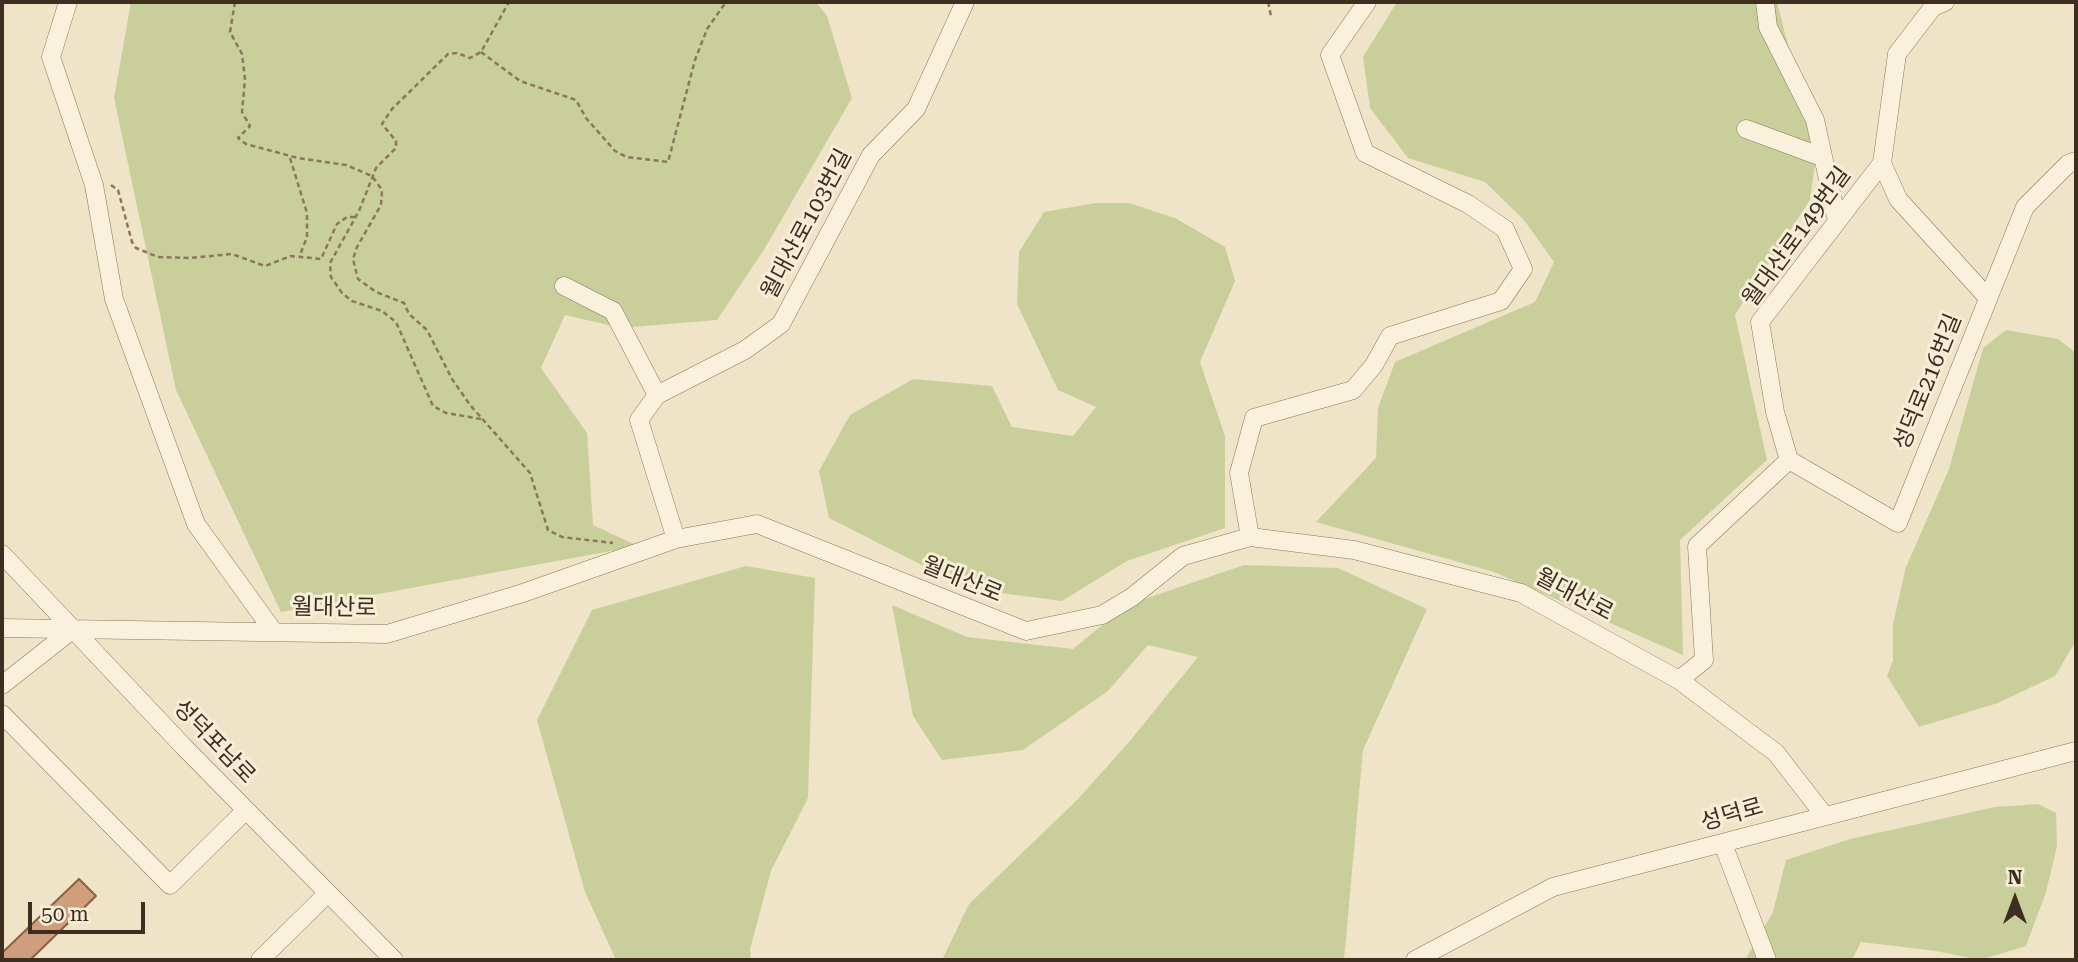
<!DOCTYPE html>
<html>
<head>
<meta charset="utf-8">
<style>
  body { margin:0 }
  #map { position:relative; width:2078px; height:962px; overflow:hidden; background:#f0e4c8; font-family:"Roboto Serif",serif }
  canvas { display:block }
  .frame { position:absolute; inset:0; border:4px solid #3d2e20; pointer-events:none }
  .north { position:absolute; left:1980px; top:864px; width:70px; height:70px; -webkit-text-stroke:5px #f7eed8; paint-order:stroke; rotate:0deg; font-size:19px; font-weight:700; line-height:28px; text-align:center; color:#3d2e20 }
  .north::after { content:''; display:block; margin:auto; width:24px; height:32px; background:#3d2e20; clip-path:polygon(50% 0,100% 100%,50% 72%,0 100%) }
  .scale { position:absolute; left:28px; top:902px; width:117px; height:32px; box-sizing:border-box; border:4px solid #3d2e20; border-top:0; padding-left:9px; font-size:21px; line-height:24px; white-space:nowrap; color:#3d2e20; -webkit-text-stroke:5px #f7eed8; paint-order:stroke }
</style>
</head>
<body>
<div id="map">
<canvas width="2078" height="962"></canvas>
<div class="frame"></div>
<div class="north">N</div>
<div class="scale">50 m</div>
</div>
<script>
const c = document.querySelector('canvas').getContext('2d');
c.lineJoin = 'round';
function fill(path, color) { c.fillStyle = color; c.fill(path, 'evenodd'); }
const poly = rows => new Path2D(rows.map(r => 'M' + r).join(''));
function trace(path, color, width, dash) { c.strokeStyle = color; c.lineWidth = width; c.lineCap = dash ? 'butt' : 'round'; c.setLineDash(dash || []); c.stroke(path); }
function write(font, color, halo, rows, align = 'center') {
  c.font = font + ' "Roboto Serif","Noto Sans KR",serif'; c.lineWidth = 6; c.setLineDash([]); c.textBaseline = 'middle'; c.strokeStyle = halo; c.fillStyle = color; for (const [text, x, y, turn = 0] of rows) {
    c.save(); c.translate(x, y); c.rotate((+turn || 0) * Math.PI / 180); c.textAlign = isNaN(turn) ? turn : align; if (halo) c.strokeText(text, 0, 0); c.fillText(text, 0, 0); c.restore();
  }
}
fill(poly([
  [131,2,816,2,827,16,852,98,765,248,717,320,621,328,565,315,541,368,587,433,593,525,638,546,281,612,176,390,114,98],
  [1397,2,1777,2,1792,61,1822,113,1810,200,1735,315,1767,460,1680,540,1683,655,1494,572,1316,522,1376,458,1378,408,1395,362,1535,302,1554,262,1524,220,1485,182,1408,158,1370,108,1363,57],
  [1096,203,1129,203,1175,218,1225,247,1235,281,1200,362,1225,436,1225,528,1127,561,1062,601,969,589,829,518,819,471,850,415,913,379,992,386,1012,427,1073,436,1096,407,1058,390,1017,304,1019,252,1044,212],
  [2006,330,2058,339,2076,353,2076,641,2055,676,1998,703,1919,727,1887,676,1893,660,1893,624,1906,567,1949,469,1983,348],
  [1244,565,1338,568,1427,609,1363,750,1344,960,942,960,969,904,1077,800,1129,742,1198,657,1148,645,1108,691,1023,750,942,760,913,716,892,605,967,637,1073,649,1127,605],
  [746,566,815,578,808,798,771,871,750,949,751,960,616,960,585,892,537,720,592,610],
  [2038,804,2056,813,2057,846,2046,892,2026,946,1980,960,1936,951,1861,942,1852,960,1745,960,1773,912,1786,860,1850,839,1995,807]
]), '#c9cf9b');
const building = poly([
  [79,879,96,896,30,960,2,960,2,953,79,879]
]);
fill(building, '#cf9f7d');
trace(building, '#8d5f41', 2);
const minor = poly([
  [68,2,51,57,94,185,114,299,196,524,274,632],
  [1765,2,1768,27,1815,120,1837,220],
  [1746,129,1822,157],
  [1882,163,1898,199,1988,298],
  [564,286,613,311,657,395],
  [1789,460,1898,523,2025,207,2068,164,2076,161],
  [1250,537,1239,473,1254,418,1353,390,1374,365,1390,336,1501,301,1523,269,1505,229,1468,204,1365,153,1330,55,1367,2],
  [676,539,639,420,657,395,745,350,781,324,871,155,916,109,965,2],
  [2,554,184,747,394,960],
  [2,628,387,634,523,593,676,539,757,524,1026,631,1102,615,1132,597,1183,556,1250,537,1354,550,1521,593,1679,680,1776,753,1824,815],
  [1679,680,1704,660,1697,546,1789,460,1775,412,1760,322,1882,163,1897,54,1933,7,1945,2],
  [2,685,72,630],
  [2,714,170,885,246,810],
  [1723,844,1767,960],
  [260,960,328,893],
  [1415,960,1553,887,2076,751]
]);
trace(minor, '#8d765c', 19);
trace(poly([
  [235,2,230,32,242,54,245,79,242,112,250,126,238,138,246,144,298,158,346,165,372,176,382,190,381,205,357,247,353,259,358,279,376,292,404,303,409,314,427,330,452,379,470,405,530,473,548,530,562,537,613,543],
  [1268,2,1271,16],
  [481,52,520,81,576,100,586,118,615,151,627,157,668,162,695,60,707,29,726,2],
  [290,158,307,213,307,237,300,255],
  [111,185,118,190,132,242,136,248,158,257,189,258,232,254,265,266,291,256,321,259,337,224,347,217,356,217],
  [481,419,446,413,433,406,396,322,382,311,352,301,342,293,331,277,330,263,359,211,376,168,396,148,396,141,382,124,392,109,448,54,457,53,470,58,481,52,509,2]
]), '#8d765c', 2.5, [5, 3.5]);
trace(minor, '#faf1dc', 18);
write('23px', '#3d2e20', '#f7eed8', [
  ["월대산로103번길",807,224,-62],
  ["월대산로149번길",1797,237,-54],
  ["성덕로216번길",1928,382,-68],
  ["월대산로",962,580,22],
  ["월대산로",1574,595,28],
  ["월대산로",334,608,1],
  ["성덕포남로",214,742,46],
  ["성덕로",1732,815,-16]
]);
</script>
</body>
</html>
